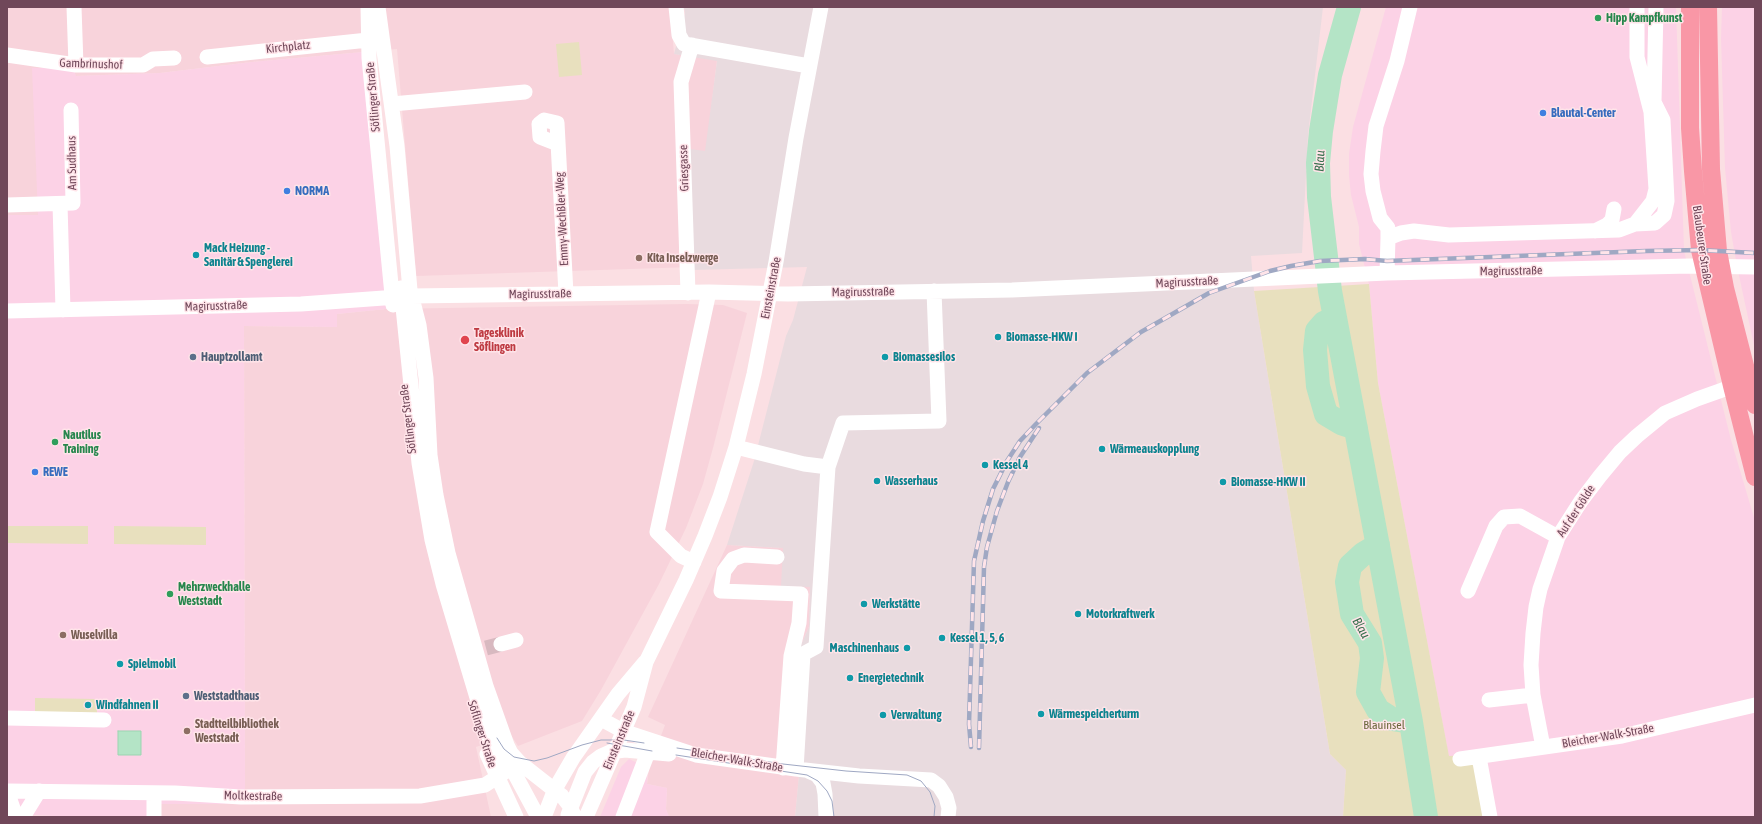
<!DOCTYPE html>
<html>
<head>
<meta charset="utf-8">
<style>
  body { margin:0 }
  #map { position:relative; width:1762px; height:824px; overflow:hidden; background:#fbdfe3; font-family:"Asap Condensed",sans-serif }
  canvas { display:block }
  .frame { position:absolute; inset:0; border:8px solid #704759; pointer-events:none }
</style>
</head>
<body>
<div id="map">
<canvas width="1762" height="824"></canvas>
<div class="frame"></div>
</div>
<script>
const c = document.querySelector('canvas').getContext('2d');
c.lineJoin = 'round';
function fill(path, color) { c.fillStyle = color; c.fill(path, 'evenodd'); }
const poly = rows => new Path2D(rows.map(r => 'M' + r).join(''));
function trace(path, color, width, dash) { c.strokeStyle = color; c.lineWidth = width; c.lineCap = dash ? 'butt' : 'round'; c.setLineDash(dash || []); c.stroke(path); }
function write(font, color, halo, rows, align = 'center') {
  c.font = font + ' "Asap Condensed",sans-serif'; c.lineWidth = 3; c.setLineDash([]); c.textBaseline = 'middle'; c.strokeStyle = halo; c.fillStyle = color; for (const [text, x, y, turn = 0] of rows) {
    c.save(); c.translate(x, y); c.rotate((+turn || 0) * Math.PI / 180); c.textAlign = isNaN(turn) ? turn : align; if (halo) c.strokeText(text, 0, 0); c.fillText(text, 0, 0); c.restore();
  }
}
fill(poly([
  [7,7,670,7,674,54,717,60,692,267,416,276,397,49,252,62,160,73,76,76,38,216,7,215],
  [686,304,723,305,747,313,713,448,703,484,686,528,659,584,601,690,582,721,518,746,511,735,476,747,491,817,145,817,158,804,245,804,244,326,337,327,337,314,386,309],
  [727,545,783,548,810,586,809,627,796,656,799,775,795,817,669,817,666,809,667,788,647,784,649,768,665,725,648,717]
]), '#f8d3db');
fill(poly([
  [1386,7,1676,7,1684,251,1731,440,1755,521,1755,817,1483,817,1449,757,1378,383,1369,284,1359,244,1359,227,1351,195,1349,175,1349,154,1353,127],
  [1722,7,1755,7,1755,350,1737,266,1731,232,1725,168,1721,38],
  [363,52,386,309,337,314,337,327,244,326,245,804,158,804,145,817,80,817,7,814,7,215,38,215,32,68,73,67,76,76,160,73,252,62],
  [629,759,648,768,647,784,667,788,666,809,669,817,600,817,621,767]
]), '#fcd2e6');
fill(poly([
  [684,7,1323,7,1308,135,1302,253,1251,256,1254,291,1330,754,1346,770,1343,817,795,817,799,775,796,656,809,627,810,587,781,586,783,548,727,545,754,461,786,336,793,320,807,267,693,270,690,149,705,151,717,61,674,54,685,13]
]), '#e9dbdf');
fill(poly([
  [579,42,582,75,559,77,556,44],
  [1369,284,1378,383,1449,756,1473,755,1483,817,1343,817,1346,770,1330,754,1254,291],
  [7,526,88,526,88,544,7,543],
  [114,526,206,527,206,545,114,544],
  [35,698,97,699,97,713,35,712]
]), '#e8e0be');
const water = poly([
  [118,731,141,731,141,755,118,755,118,731]
]);
fill(water, '#b4e4c6');
trace(water, '#9bd5b1', 1);
trace(poly([
  [1349,7,1330,75,1321,131,1318,163,1319,197,1330,291,1411,722,1426,817],
  [1335,318,1324,323,1317,331,1315,350,1318,386,1326,414,1341,423,1356,428],
  [1378,545,1363,554,1350,566,1347,582,1352,614,1370,643,1372,658,1368,692,1378,710,1392,719,1411,722]
]), '#b4e4c6', 24);
trace(poly([
  [486,648,501,644]
]), '#d8b9c0', 15, [15, 8]);
trace(poly([
  [74,7,76,65],
  [368,7,369,58,393,305],
  [378,7,397,146,410,290,419,325,426,378,430,455,436,495,448,553,486,686,507,745,511,753,520,763,562,796,569,805,575,817],
  [676,7,679,35,684,44,809,66],
  [7,55,76,65,143,65,153,59,174,58],
  [207,57,368,40],
  [392,104,525,92],
  [558,144,540,137,539,124,544,120,557,123,566,294],
  [60,204,63,310],
  [7,205,73,203,71,110],
  [1635,224,1653,201,1656,189,1651,112,1637,57,1637,7],
  [1595,231,1607,225,1612,220,1614,209],
  [1388,238,1388,228,1380,218,1373,191,1371,174,1373,151,1376,126,1397,61,1410,7],
  [1387,273,1388,238,1401,233,1414,231,1449,235,1619,230,1635,224,1655,223,1664,215,1667,201,1663,120,1654,102,1656,7],
  [401,288,419,463,432,540,443,584,481,711,490,740,502,765],
  [688,293,681,82,692,45],
  [7,311,301,304,411,296,709,292,788,294,1012,290,1387,273,1690,266,1755,267],
  [736,447,804,464,828,467,816,647,803,654,796,769],
  [828,467,843,423,939,421,934,291],
  [777,557,744,555,733,559,724,571,721,591,801,594,799,623,791,656,783,768],
  [694,562,681,556,657,532,709,292],
  [1468,591,1496,526,1504,517,1520,516,1558,537],
  [501,644,516,640],
  [1489,700,1533,695],
  [7,718,104,720],
  [601,719,623,731,696,755,796,769,859,776,931,780,939,786,946,797,949,808,948,817],
  [1543,747,1533,695,1531,665,1533,633,1536,607,1540,589,1558,537,1581,501,1600,476,1620,452,1637,436,1665,413,1697,399,1742,383],
  [503,752,538,817],
  [487,754,516,817],
  [1479,757,1490,817],
  [1460,759,1622,736,1755,705],
  [808,771,817,775,823,783,825,794,826,817],
  [7,791,175,793,241,797,420,796,485,785,505,772],
  [7,791,16,817],
  [568,815,585,772,593,762,601,756,610,752,625,750,669,754],
  [23,817,39,791],
  [154,817,154,793],
  [544,817,555,789,573,758,618,694,645,662],
  [586,817,634,707,646,662,686,580,705,536,720,497,736,447,754,374,776,262,796,138,821,7],
  [623,817,652,742]
]), '#fff', 15);
trace(poly([
  [1690,7,1690,128,1693,171,1700,250,1732,386,1755,477],
  [1708,7,1711,169,1718,251,1725,288,1755,405]
]), '#f997a6', 18);
trace(poly([
  [497,738,504,749,514,757,534,761,547,758,582,745,601,740,624,740,644,743],
  [607,743,652,751],
  [677,748,783,764,846,771,907,775,921,781,930,792,935,806,934,817],
  [676,755,807,775,818,781,827,791,832,801,834,817]
]), '#9fa8c3', 1);
const rail = poly([
  [971,747,969,724,974,561,983,521,993,489,1007,461,1020,441,1036,424,1087,373,1141,332,1209,293,1270,271,1291,266,1320,261,1365,259,1387,261,1646,251,1700,250,1755,253],
  [979,748,984,567,987,547,997,511,1008,482,1020,457,1039,428]
]);
trace(rail, '#9fa8c3', 4.5);
trace(rail, '#ffe4e9', 3, [9]);
for (const [x, y, r, color] of [
  [1598,18,4,"#2e9e5b"],
  [1543,113,4,"#3f7fe0"],
  [287,191,4,"#3f7fe0"],
  [196,255,4,"#0f9aa8"],
  [639,258,4,"#8d6e63"],
  [998,337,4,"#0f9aa8"],
  [465,340,5,"#e0444e"],
  [193,357,4,"#5c6f8a"],
  [885,357,4,"#0f9aa8"],
  [55,442,4,"#2e9e5b"],
  [1102,449,4,"#0f9aa8"],
  [985,465,4,"#0f9aa8"],
  [35,472,4,"#3f7fe0"],
  [877,481,4,"#0f9aa8"],
  [1223,482,4,"#0f9aa8"],
  [170,594,4,"#2e9e5b"],
  [864,604,4,"#0f9aa8"],
  [1078,614,4,"#0f9aa8"],
  [63,635,4,"#8d6e63"],
  [942,638,4,"#0f9aa8"],
  [907,648,4,"#0f9aa8"],
  [120,664,4,"#0f9aa8"],
  [850,678,4,"#0f9aa8"],
  [186,696,4,"#5c6f8a"],
  [88,705,4,"#0f9aa8"],
  [1041,714,4,"#0f9aa8"],
  [883,715,4,"#0f9aa8"],
  [187,731,4,"#8d6e63"]
]) { const dot = new Path2D(); dot.arc(x, y, r, 0, 2 * Math.PI); c.fillStyle = color; c.fill(dot); trace(dot, '#ffe4e9', 1.5); }
write('bold 12px', '#27864d', '#ffe4e9', [
  ["Hipp Kampfkunst",1606,18],
  ["Nautilus",63,435],
  ["Training",63,449],
  ["Mehrzweckhalle",178,587],
  ["Weststadt",178,601]
], 'left');
write('12px', '#704759', '#ffe4e9', [
  ["Kirchplatz",288,47,-6],
  ["Gambrinushof",91,64,2],
  ["Söflinger Straße",373,97,-95],
  ["Am Sudhaus",72,163,-91],
  ["Griesgasse",684,168,-92],
  ["Emmy-Wechßler-Weg",562,219,-93],
  ["Blaubeurer Straße",1702,245,82],
  ["Magirusstraße",1511,271,-1],
  ["Magirusstraße",1187,282,-3],
  ["Einsteinstraße",771,288,-79],
  ["Magirusstraße",863,292,-1],
  ["Magirusstraße",540,294,-1],
  ["Magirusstraße",216,306,-2],
  ["Söflinger Straße",408,419,-97],
  ["Auf der Gölde",1576,511,-57],
  ["Söflinger Straße",482,734,72],
  ["Bleicher-Walk-Straße",1608,736,-10],
  ["Einsteinstraße",619,740,-67],
  ["Bleicher-Walk-Straße",737,760,10],
  ["Moltkestraße",253,796,1]
]);
write('bold 12px', '#366cbe', '#ffe4e9', [
  ["Blautal-Center",1551,113],
  ["NORMA",295,191],
  ["REWE",43,472]
], 'left');
write('bold 12px', '#0d838f', '#ffe4e9', [
  ["Mack Heizung -",204,248],
  ["Sanitär & Spenglerei",204,262],
  ["Biomasse-HKW I",1006,337],
  ["Biomassesilos",893,357],
  ["Wärmeauskopplung",1110,449],
  ["Kessel 4",993,465],
  ["Wasserhaus",885,481],
  ["Biomasse-HKW II",1231,482],
  ["Werkstätte",872,604],
  ["Motorkraftwerk",1086,614],
  ["Kessel 1, 5, 6",950,638],
  ["Maschinenhaus",899,648,"right"],
  ["Spielmobil",128,664],
  ["Energietechnik",858,678],
  ["Windfahnen II",96,705],
  ["Wärmespeicherturm",1049,714],
  ["Verwaltung",891,715]
], 'left');
write('bold 12px', '#785e54', '#ffe4e9', [
  ["Kita Inselzwerge",647,258],
  ["Wuselvilla",71,635],
  ["Stadtteilbibliothek",195,724],
  ["Weststadt",195,738]
], 'left');
write('bold 12px', '#be3a42', '#ffe4e9', [
  ["Tagesklinik",474,333],
  ["Söflingen",474,347]
], 'left');
write('bold 12px', '#4e5e75', '#ffe4e9', [
  ["Hauptzollamt",201,357],
  ["Weststadthaus",194,696]
], 'left');
write('12px', '#6b673b', '#ffe4e9', [
  ["Blauinsel",1384,725]
]);
write('italic 13px', '#3a704f', '#ffe4e9', [
  ["Blau",1320,161,-87],
  ["Blau",1361,628,60]
]);
</script>
</body>
</html>
